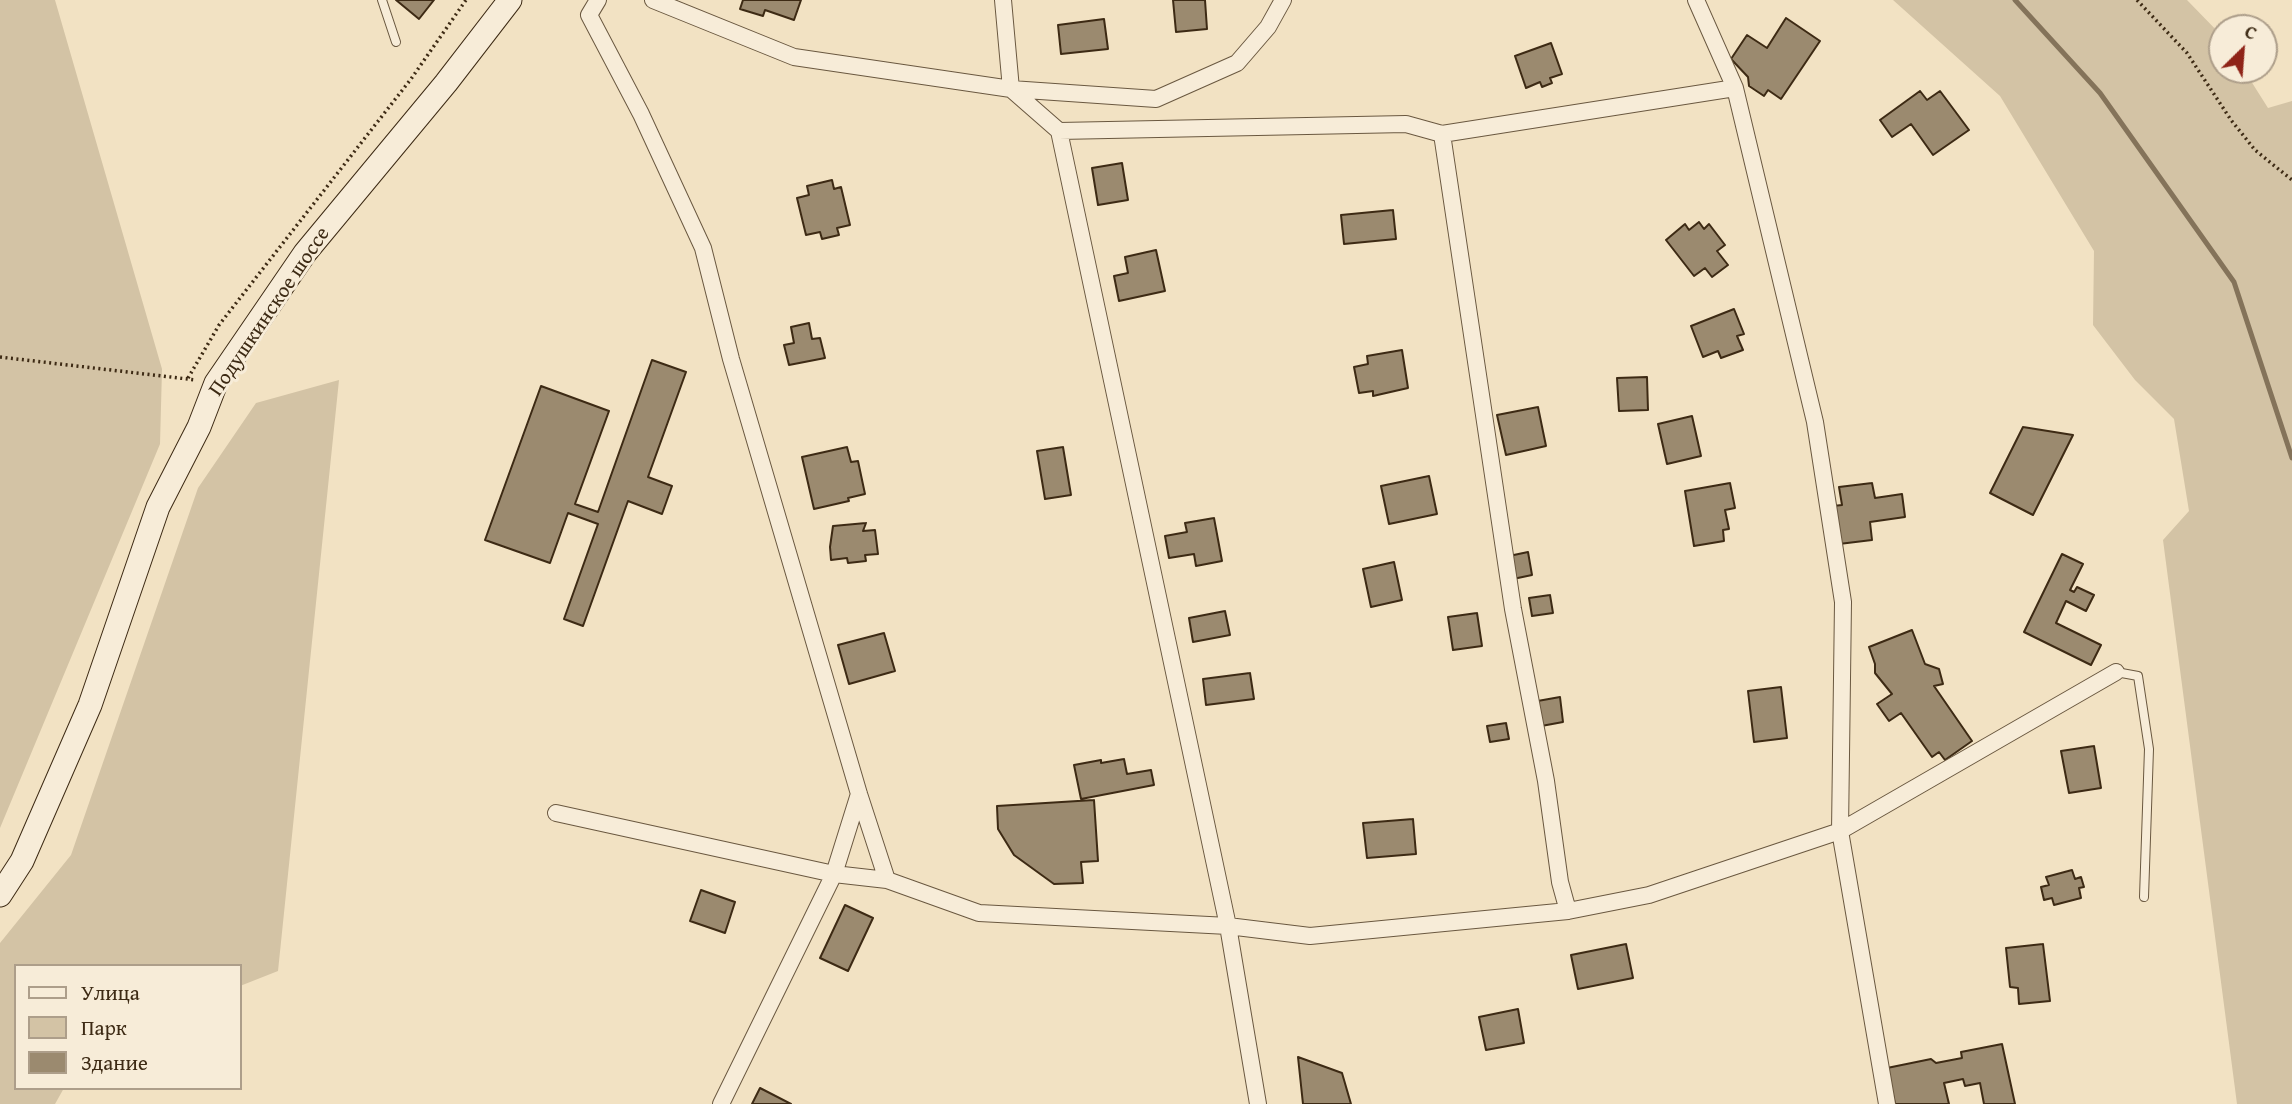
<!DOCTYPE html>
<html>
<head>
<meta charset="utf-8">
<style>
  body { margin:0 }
  #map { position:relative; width:2292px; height:1104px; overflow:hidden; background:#f2e2c3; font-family:"Gentium Book Plus",serif }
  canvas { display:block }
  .legend { position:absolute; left:14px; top:964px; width:228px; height:126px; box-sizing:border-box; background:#f7ecd8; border:2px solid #ad9e8a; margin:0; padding:9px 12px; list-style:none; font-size:21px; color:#3d2a14 }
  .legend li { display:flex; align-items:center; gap:14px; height:35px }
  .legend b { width:35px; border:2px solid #ad9e8a }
  .north { position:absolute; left:2208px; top:14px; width:70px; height:70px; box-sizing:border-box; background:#f7ecd8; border:2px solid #ad9e8a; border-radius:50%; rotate:25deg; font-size:19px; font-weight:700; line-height:28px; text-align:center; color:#3d2a14 }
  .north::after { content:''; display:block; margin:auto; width:24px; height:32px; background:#8f2418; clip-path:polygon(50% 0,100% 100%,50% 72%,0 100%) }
</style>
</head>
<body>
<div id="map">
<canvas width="2292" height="1104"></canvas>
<ul class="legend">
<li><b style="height:9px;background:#f7ecd8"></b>Улица</li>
<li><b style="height:19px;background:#d3c3a5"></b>Парк</li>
<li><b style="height:19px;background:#9b8a6f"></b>Здание</li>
</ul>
<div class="north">С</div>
</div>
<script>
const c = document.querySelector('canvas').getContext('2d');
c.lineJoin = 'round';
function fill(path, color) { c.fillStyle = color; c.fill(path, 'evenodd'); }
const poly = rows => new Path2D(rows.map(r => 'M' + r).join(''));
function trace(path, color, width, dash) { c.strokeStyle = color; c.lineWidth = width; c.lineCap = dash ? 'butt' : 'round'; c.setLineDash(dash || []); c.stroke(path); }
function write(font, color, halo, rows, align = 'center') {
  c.font = font + ' "Gentium Book Plus",serif'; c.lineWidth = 6; c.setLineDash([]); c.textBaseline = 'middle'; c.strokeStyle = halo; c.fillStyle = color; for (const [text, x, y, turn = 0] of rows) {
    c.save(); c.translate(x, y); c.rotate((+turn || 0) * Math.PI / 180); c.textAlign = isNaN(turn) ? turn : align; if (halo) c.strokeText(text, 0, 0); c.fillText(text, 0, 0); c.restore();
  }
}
fill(poly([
  [0,0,55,0,162,369,160,444,0,828],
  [1893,0,2187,0,2222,36,2222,70,2244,70,2268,108,2292,101,2292,1104,2237,1104,2163,540,2189,511,2174,419,2135,380,2093,325,2094,251,2000,96],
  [339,380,278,971,240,986,240,966,16,966,16,1088,64,1088,55,1104,0,1104,0,943,71,855,198,488,256,403]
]), '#d3c3a5');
trace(poly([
  [2015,0,2100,93,2234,282,2292,458]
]), '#84735a', 5);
const building = poly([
  [396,0,434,0,419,19,396,0],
  [743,0,801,0,794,20,765,10,763,16,740,9,743,0],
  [1173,0,1205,0,1207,29,1176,32,1173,0],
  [1786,18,1820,41,1781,99,1768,90,1764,96,1749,86,1748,77,1731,59,1747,35,1767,48,1786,18],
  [1104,19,1108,49,1061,54,1058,25,1104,19],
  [1551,43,1562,74,1550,78,1552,83,1542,87,1540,82,1526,88,1515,56,1551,43],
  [1920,91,1927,100,1940,91,1969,130,1933,155,1911,124,1892,137,1880,120,1920,91],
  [1122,163,1128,200,1098,205,1092,168,1122,163],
  [832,180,834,189,841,187,850,225,837,228,839,235,822,239,820,232,806,235,797,198,809,195,807,186,832,180],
  [1393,210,1396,239,1344,244,1341,215,1393,210],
  [1699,222,1704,229,1709,224,1725,245,1717,251,1728,265,1712,277,1705,268,1694,276,1666,240,1685,224,1689,230,1699,222],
  [1156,250,1165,291,1119,301,1114,276,1128,273,1125,257,1156,250],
  [1734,309,1744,334,1737,336,1743,350,1721,358,1718,351,1703,357,1691,326,1734,309],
  [809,323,812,339,820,338,825,358,789,365,784,345,794,343,791,327,809,323],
  [1402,350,1408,388,1373,396,1373,391,1359,393,1354,367,1368,364,1367,356,1402,350],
  [652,360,686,372,648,477,672,486,662,514,628,501,583,626,564,619,598,524,568,513,550,563,485,540,541,386,609,411,575,504,598,512,652,360],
  [1647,377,1648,410,1619,411,1617,378,1647,377],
  [1538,407,1546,446,1506,455,1497,415,1538,407],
  [1692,416,1701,456,1667,464,1658,424,1692,416],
  [2023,427,2073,435,2033,515,1990,493,2023,427],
  [847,447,851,462,858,461,865,494,848,498,849,501,814,509,802,457,847,447],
  [1063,447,1071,495,1045,499,1037,451,1063,447],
  [1429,476,1437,514,1389,524,1381,486,1429,476],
  [1730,483,1735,508,1725,510,1729,529,1723,530,1724,541,1694,546,1685,491,1730,483],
  [1872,483,1875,498,1902,494,1905,517,1870,522,1872,540,1839,544,1833,506,1842,505,1839,487,1872,483],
  [1214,518,1222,561,1196,566,1194,554,1169,558,1165,536,1187,532,1185,523,1214,518],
  [866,523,863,531,875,530,878,554,865,555,866,561,848,563,847,558,831,560,830,547,833,526,866,523],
  [1528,552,1532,575,1513,579,1509,556,1528,552],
  [2062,554,2083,564,2070,590,2074,592,2077,587,2094,595,2086,611,2066,601,2056,623,2101,645,2091,665,2024,632,2062,554],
  [1394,562,1402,600,1371,607,1363,569,1394,562],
  [1550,595,1553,613,1532,616,1529,598,1550,595],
  [1225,611,1230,635,1193,642,1189,618,1225,611],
  [1477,613,1482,646,1453,650,1448,617,1477,613],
  [1912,630,1925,664,1939,669,1943,684,1934,686,1972,741,1945,760,1939,752,1932,757,1901,713,1889,721,1877,704,1892,694,1875,673,1875,664,1869,647,1912,630],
  [884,633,895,671,849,684,838,645,884,633],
  [1250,673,1254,699,1206,705,1203,679,1250,673],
  [1781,687,1787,738,1754,742,1748,691,1781,687],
  [1560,697,1563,722,1536,727,1532,702,1560,697],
  [1506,723,1509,739,1490,742,1487,726,1506,723],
  [2094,746,2101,788,2069,793,2061,751,2094,746],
  [1124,759,1127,774,1151,770,1154,785,1081,799,1074,765,1101,760,1101,763,1124,759],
  [1094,800,1098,861,1081,862,1083,883,1054,884,1014,855,998,829,997,806,1094,800],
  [1413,819,1416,854,1367,858,1363,823,1413,819],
  [2072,870,2075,879,2081,877,2084,887,2079,888,2081,898,2054,905,2052,898,2044,900,2041,887,2049,885,2046,877,2072,870],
  [701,890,735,902,725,933,690,921,701,890],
  [845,905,873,918,848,971,820,958,845,905],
  [1626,944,1633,978,1578,989,1571,955,1626,944],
  [2043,944,2050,1001,2019,1004,2018,988,2010,987,2006,948,2043,944],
  [1518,1009,1524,1043,1486,1050,1479,1017,1518,1009],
  [2002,1044,2015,1104,1984,1104,1980,1083,1965,1086,1963,1079,1944,1083,1949,1104,1895,1104,1887,1068,1931,1059,1936,1063,1962,1058,1961,1052,2002,1044],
  [1298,1057,1342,1073,1351,1104,1303,1104,1298,1057],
  [760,1088,791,1104,752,1104,760,1088]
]);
fill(building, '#9b8a6f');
trace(building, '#3d2a14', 2);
const lane = poly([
  [382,0,396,42],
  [2116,672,2138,676,2149,749,2144,897]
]);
const street = poly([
  [598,0,589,15,641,114,703,248,731,359,859,794,887,880,979,913,1228,926,1310,936,1568,911,1649,895,1840,831,2116,672],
  [653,0,794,57,1011,89,1156,99,1237,63,1268,27,1283,0],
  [1003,0,1011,89,1059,131,1406,124,1442,134,1735,88],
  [1696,0,1735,88,1815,422,1843,602,1840,831,1887,1104],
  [1059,131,1228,926,1258,1104],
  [1442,134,1513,609,1546,781,1560,882,1568,911],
  [556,813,834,874,887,880],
  [721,1104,834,874,859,794]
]);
const secondary = poly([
  [0,895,22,861,90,705,158,507,199,427,216,383,305,253,446,83,510,0]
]);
trace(lane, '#6a5840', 10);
trace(street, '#6a5840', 18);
trace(secondary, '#3d2a14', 25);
trace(poly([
  [2137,0,2187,53,2231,120,2255,150,2292,180],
  [0,357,196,380],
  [188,378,219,325,411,79,466,0]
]), '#3d2a14', 3.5, [2, 3.5]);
trace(lane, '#f7ecd8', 8);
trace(street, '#f7ecd8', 16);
trace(secondary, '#f7ecd8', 23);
write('21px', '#3d2a14', '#f7ecd8', [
  ["Подушкинское шоссе",270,312,-56]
]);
</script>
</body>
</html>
